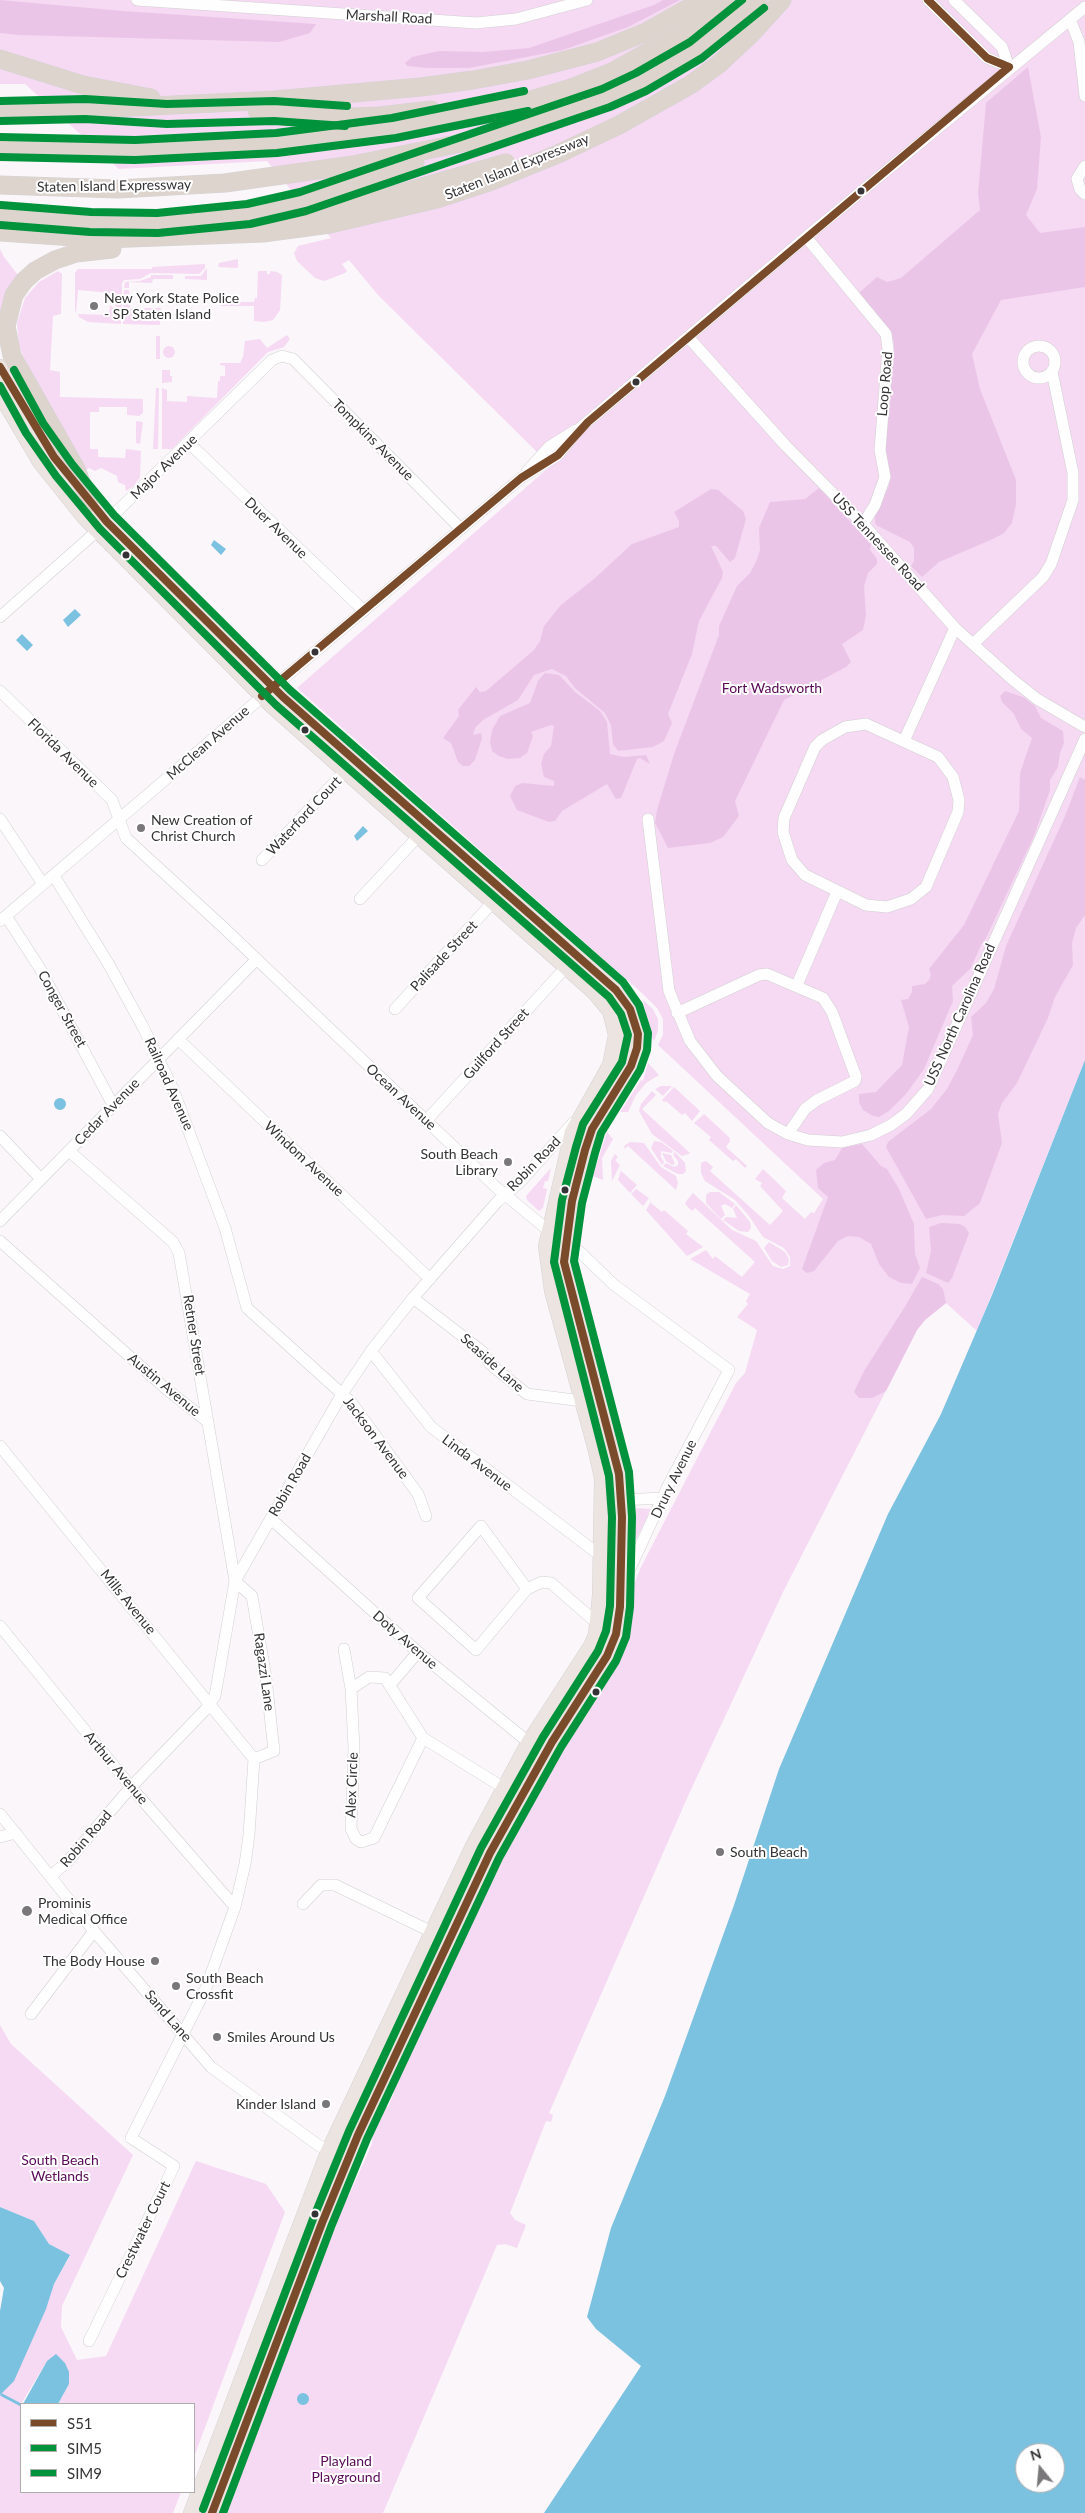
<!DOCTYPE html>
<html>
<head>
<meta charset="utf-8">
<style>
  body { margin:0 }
  #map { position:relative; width:1085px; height:2513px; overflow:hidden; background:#faf6f9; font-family:Lato,sans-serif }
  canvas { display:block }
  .legend { position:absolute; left:20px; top:2403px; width:175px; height:90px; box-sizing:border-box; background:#fff; border:1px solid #aeadae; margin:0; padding:6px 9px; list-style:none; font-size:15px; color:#353335 }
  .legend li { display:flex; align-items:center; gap:10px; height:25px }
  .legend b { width:25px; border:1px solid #aeadae }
  .north { position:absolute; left:1015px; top:2443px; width:50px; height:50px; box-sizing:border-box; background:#fff; border:1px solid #aeadae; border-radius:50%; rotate:343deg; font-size:14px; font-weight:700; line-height:20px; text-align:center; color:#353335 }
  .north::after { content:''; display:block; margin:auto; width:18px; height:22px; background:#7a777a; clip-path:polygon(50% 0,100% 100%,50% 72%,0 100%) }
</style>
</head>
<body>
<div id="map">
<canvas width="1085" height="2513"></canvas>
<ul class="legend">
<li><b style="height:6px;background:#7a4b2a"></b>S51</li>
<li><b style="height:6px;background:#00933c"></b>SIM5</li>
<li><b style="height:6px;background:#00933c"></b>SIM9</li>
</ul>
<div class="north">N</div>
</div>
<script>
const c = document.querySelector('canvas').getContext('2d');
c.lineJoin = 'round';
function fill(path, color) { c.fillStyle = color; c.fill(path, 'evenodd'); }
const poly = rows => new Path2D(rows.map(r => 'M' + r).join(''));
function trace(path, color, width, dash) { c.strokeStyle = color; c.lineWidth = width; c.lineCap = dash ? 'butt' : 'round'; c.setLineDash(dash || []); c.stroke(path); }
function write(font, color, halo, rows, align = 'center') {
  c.font = font + ' Lato,sans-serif'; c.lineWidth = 4; c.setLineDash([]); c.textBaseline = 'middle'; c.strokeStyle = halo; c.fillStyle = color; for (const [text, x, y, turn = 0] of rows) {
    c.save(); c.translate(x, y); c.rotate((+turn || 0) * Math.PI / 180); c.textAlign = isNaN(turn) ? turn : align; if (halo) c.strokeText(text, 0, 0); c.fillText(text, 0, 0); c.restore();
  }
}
fill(poly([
  [0,0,1085,0,1085,1060,977,1331,946,1303,925,1320,917,1330,784,1590,688,1796,549,2113,553,2115,551,2122,546,2121,510,2213,515,2220,526,2225,517,2248,505,2244,497,2245,383,2513,224,2513,318,2262,327,2240,336,2227,334,2226,344,2198,349,2195,372,2144,373,2130,378,2119,381,2120,385,2106,388,2107,394,2093,392,2091,497,1866,555,1758,580,1718,584,1720,589,1711,588,1706,620,1656,628,1633,632,1589,641,1567,736,1383,745,1373,757,1330,737,1317,748,1304,746,1301,750,1294,690,1259,706,1250,713,1259,715,1256,742,1277,755,1262,695,1208,692,1211,685,1204,687,1200,693,1193,732,1230,756,1241,773,1266,783,1269,790,1266,790,1257,784,1248,763,1237,749,1216,735,1200,705,1181,701,1173,701,1163,706,1161,713,1167,710,1171,770,1225,783,1211,760,1186,762,1183,755,1179,763,1169,786,1191,782,1198,805,1219,811,1212,814,1213,823,1199,658,1045,663,1035,663,1019,657,1008,643,994,297,688,547,469,537,452,378,295,349,260,342,264,347,271,345,273,324,281,315,278,297,261,294,253,298,246,331,238,267,161,119,169,25,84,0,84],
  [0,249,4,257,18,275,6,295,0,312],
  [238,259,238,268,218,267,219,263],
  [205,264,205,268,199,274,151,273,140,279,124,280,122,283,122,311,112,303,111,293,78,290,76,313,75,310,75,273,78,269,152,269,152,267],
  [207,268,207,280,185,279,185,276,201,276],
  [58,271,62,274,61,314,53,316,50,370,60,372,60,397,143,399,143,413,139,416,127,415,127,407,99,407,99,412,90,412,90,449,98,449,98,457,125,458,126,449,141,451,140,477,134,486,126,491,125,485,118,482,117,476,101,468,95,471,89,468,84,471,44,400,19,347,17,323,25,298,39,282],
  [258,271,267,271,267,274,270,274,270,271,277,272,282,275,280,310,273,320,264,322,254,321,254,306,221,306,222,302,254,302,255,298,257,298],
  [151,275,173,275,173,279,153,279,152,283,129,282,129,288,124,288,125,282,140,281,151,277],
  [124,290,129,290,130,307,123,315],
  [110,305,121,313,121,324,88,322,79,317,78,314,109,315],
  [132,308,161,308,160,325,123,324,123,317],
  [287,335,290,339,284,347,268,352,172,449,162,449,162,388,167,390,167,401,187,402,187,396,217,398,218,381,220,381,220,376,225,376,225,366,220,365,220,363,240,363,243,357,245,341,260,339,267,348],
  [156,336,160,336,160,359,156,359],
  '163 352a6 6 0 1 1 12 0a6 6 0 1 1-12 0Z',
  [162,370,170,370,170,376,172,376,172,382,162,383],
  [156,388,159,388,158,449,153,449],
  [136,421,143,422,140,444,136,443],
  [432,837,612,992,630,1024,631,1052,598,1113,564,1219,560,1218,576,1144,589,1114,622,1062,625,1045,624,1024,613,1004,433,842],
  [643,1000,653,1009,658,1019,658,1031,654,1041,650,1035],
  [648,1063,659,1075,646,1083,636,1095,628,1112,620,1112,641,1080,643,1081],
  [661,1086,672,1086,663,1096,655,1089],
  [674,1087,700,1111,692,1121,685,1113,682,1115,666,1101,664,1102,662,1100],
  [652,1091,656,1095,642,1109,690,1153,688,1154,682,1156,652,1134,639,1111,641,1104],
  [704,1114,730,1138,730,1141,726,1147,747,1166,745,1168,736,1159,733,1161,709,1140,711,1137,694,1123],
  [607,1132,613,1139,602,1158,603,1180,593,1176],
  [654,1141,661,1142,673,1151,672,1153,661,1151,661,1157,664,1162,662,1165,651,1148],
  [630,1142,644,1143,661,1167,676,1176,678,1183,676,1190,628,1146,625,1149,624,1146],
  [675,1152,685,1163,686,1171,683,1174,678,1174,663,1166,666,1163,674,1167,678,1165,678,1161,673,1155],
  [662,1153,671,1155,675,1164,672,1165,666,1161],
  [615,1154,618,1157,615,1160,620,1165,612,1181,611,1161],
  [622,1167,621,1171,637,1185,630,1193,618,1180],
  [551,1168,548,1181,545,1181,543,1188,547,1189,543,1208,539,1211,527,1200,526,1196],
  [636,1189,649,1198,643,1206,631,1194],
  [710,1192,719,1192,735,1204,732,1208,725,1204,721,1206,725,1215,721,1219,706,1203,706,1195],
  [652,1200,651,1203,662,1212,664,1210,688,1231,686,1234,703,1247,687,1256,646,1210],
  [736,1205,750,1222,751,1228,748,1232,739,1231,723,1220,726,1217,737,1218,733,1209],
  [769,1242,785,1252,789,1259,788,1265,781,1267,772,1261,764,1248],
  [555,1254,562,1294,575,1329,610,1452,613,1486,609,1484,556,1284],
  [637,1508,651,1509,637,1538,632,1540,630,1536,632,1513],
  [614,1513,613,1618,609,1639,544,1740,542,1735,603,1633,606,1609,609,1517],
  [529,1761,533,1762,411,2005,409,2004,408,2000,471,1865],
  [400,2018,405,2020,365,2102,372,2077],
  [0,2025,11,2044,133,2155,62,2306,61,2327,77,2360,106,2356,196,2161,266,2184,285,2212,194,2457,194,2404,58,2404,69,2384,68,2372,47,2361,21,2404,21,2492,181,2492,173,2513,0,2513,0,2395,31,2340,54,2284,70,2256,49,2244,34,2221,0,2207],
  [324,2179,327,2180,314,2214,309,2238,206,2513,199,2513]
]), '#f6d9f3');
fill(poly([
  [0,0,123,11,316,24,310,33,279,42,19,35,0,33],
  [663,0,680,0,628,27,563,50,469,68,427,68,407,66,405,63,412,57,439,51,483,52,529,48,654,5],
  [1028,67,1041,137,1037,189,1026,215,1040,233,1085,227,1085,287,1001,300,972,354,980,389,1016,480,1016,504,1012,523,1004,533,993,539,939,562,922,577,911,566,914,561,914,548,910,542,876,525,875,522,875,514,889,486,890,475,884,442,894,344,892,335,859,293,877,277,887,282,901,278,980,210,978,194,986,103],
  [819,488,871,544,870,550,877,559,877,564,868,573,864,586,866,615,863,630,842,644,851,662,846,667,784,700,735,801,739,816,723,837,710,843,668,848,655,823,657,810,674,754,719,635,719,626,737,586,750,573,756,562,760,550,759,528,770,502,805,499],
  [711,489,718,490,743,511,746,519,735,558,730,562,716,546,711,546,723,572,722,578,699,621,692,654,668,714,672,723,664,741,653,747,618,751,613,744,611,725,605,713,575,688,566,676,552,669,534,675,518,700,483,720,475,728,473,735,481,733,482,738,475,760,469,766,463,766,458,762,451,743,443,738,459,716,458,710,476,687,480,692,486,691,534,650,540,641,544,626,561,605,594,579,632,544,679,527,679,521,674,512],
  [545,673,559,675,575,692,600,711,607,722,610,754,624,757,646,755,650,764,640,758,637,759,621,798,616,799,607,784,562,811,555,821,549,822,517,810,510,796,515,786,522,783,554,786,554,781,544,777,541,764,544,754,551,746,554,726,551,725,531,732,533,736,531,742,527,753,520,758,508,759,499,756,492,751,490,742,492,730,500,716,530,703,538,681],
  [1005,691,1023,697,1035,706,1041,718,1063,731,1064,743,1060,753,1058,767,1050,780,1050,790,1034,836,986,938,981,945,971,968,952,986,953,1001,924,1069,906,1094,889,1111,879,1117,873,1116,863,1110,859,1102,859,1094,876,1092,902,1065,909,1027,901,1000,908,999,912,992,912,986,925,984,929,980,931,975,929,969,964,925,1019,811,1020,773,1032,738,1021,729,1014,714,1002,702,1000,696],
  [1080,777,1085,780,1085,915,1076,928,1072,943,1073,965,1055,997,1048,1018,1017,1083,1002,1103,998,1114,1002,1143,980,1203,964,1216,942,1215,926,1219,886,1147,888,1142,931,1109,947,1089,957,1070,973,1035,971,1017,986,1003,994,989,1006,946,1065,816],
  [862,1144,881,1166,887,1169,899,1189,914,1224,915,1254,920,1268,912,1284,901,1283,889,1277,879,1264,871,1244,859,1237,848,1236,838,1241,814,1271,807,1273,802,1269,828,1197,818,1188,816,1170,824,1163,835,1160,842,1148],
  [941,1223,960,1224,965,1227,969,1233,952,1278,948,1283,926,1273,931,1251,929,1227],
  [922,1277,938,1284,943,1289,946,1303,925,1320,917,1330,886,1391,872,1398,859,1398,854,1392,864,1371,906,1305]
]), '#ebc5e8');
fill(poly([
  [214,540,226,549,221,555,211,545],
  [75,609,81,615,68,627,63,620],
  [22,634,33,645,27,651,16,640],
  [363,826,368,831,357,841,354,836],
  [1085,1060,1085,2513,544,2513,641,2366,596,2329,587,2317,611,2228,665,2096,734,1905,779,1769,888,1514,941,1414,992,1295],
  [1025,2453,1055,2453,1055,2483,1025,2483],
  '54 1104a6 6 0 1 1 12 0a6 6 0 1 1-12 0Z',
  [0,2207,34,2221,49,2244,70,2255,54,2284,46,2309,14,2381,0,2395,0,2311,4,2288,0,2281],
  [56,2354,65,2363,69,2372,69,2384,58,2404,23,2404,47,2361],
  '297 2399a6 6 0 1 1 12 0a6 6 0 1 1-12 0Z'
]), '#7bc1e0');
trace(poly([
  [2,2395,21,2405]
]), '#7bc1e0', 3);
const minor = poly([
  [137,0,476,23,516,19,587,0],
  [928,0,987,58,1009,67],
  [954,0,1002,47,1009,67],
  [1070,19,1079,42,1085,96],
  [1085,166,1077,179,1080,189,1085,194],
  [806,237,886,334,888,349,880,450,885,477,875,505,863,524],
  [688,337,786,446,863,524,955,628,1013,680,1037,699,1085,727],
  '1023 362a16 16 0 1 1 32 0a16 16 0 1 1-32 0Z',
  [189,443,364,611],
  [527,471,549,447,576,430],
  [0,617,97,531,272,360,282,356,293,359,461,529],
  [973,644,1043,577,1051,564,1073,500,1073,473,1052,372],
  [0,691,112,800,126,838,224,928,497,1188,549,1231,580,1252,613,1284,729,1370,668,1486,622,1586],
  [866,724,938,757,953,777,959,800,958,812,926,887,911,899,887,907,866,905,805,875,792,860,783,832,784,818,815,747,822,740,845,727,866,724],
  [904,741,955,628],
  [0,819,43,884],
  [648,819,669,991,690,1041,717,1076,768,1123,788,1134,808,1140,842,1142,871,1135,891,1125,906,1114,928,1089,1085,739],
  [262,860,345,771],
  [54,876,108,963,143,1027,173,1089,225,1228,247,1308,351,1402,418,1494,426,1516],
  [360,899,423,831],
  [6,916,39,967,113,1105],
  [0,921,284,678,521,478,558,455,580,428,806,237,1085,7],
  [797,985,837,892],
  [395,1009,493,902],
  [677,1013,759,975,767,974,823,998,832,1012,856,1077,855,1081,817,1100,805,1109,788,1134],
  [178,1039,430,1279],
  [426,1121,566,967],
  [0,1136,41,1179],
  [69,1151,173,1242,179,1253,235,1581,252,1596,266,1678,274,1751,254,1759],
  [0,1221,257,959],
  [0,1241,165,1388,208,1422],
  [413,1298,483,1352,490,1364,527,1394,583,1401],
  [371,1351,431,1427,601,1556],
  [0,1446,254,1759],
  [621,1500,663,1498],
  [271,1519,418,1652,544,1755],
  [481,1526,527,1589,476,1650,418,1598,481,1526],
  [527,1589,542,1582,551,1583,598,1624],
  [0,1626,131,1787,235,1907],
  [344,1649,351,1689],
  [390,1685,418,1652],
  [423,1738,374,1838,361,1842,356,1839,351,1829,354,1748,351,1689,369,1677,385,1678,423,1738,504,1788],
  [0,1814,94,1931,211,2067,318,2145,347,2160],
  [0,1837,16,1833],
  [51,1876,67,1862,131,1787,206,1709,215,1696,235,1581,342,1394,371,1351,413,1298,497,1202,520,1182,573,1123],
  [303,1904,321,1885,335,1885,432,1932],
  [31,2014,94,1931],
  [89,2341,174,2166,131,2138,206,1988,235,1907,245,1864,249,1835,254,1759]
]);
const major = poly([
  [0,367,54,457,85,497,107,522,283,697,616,990,630,1009,638,1034,637,1048,631,1066,592,1129,585,1150,572,1201,564,1262,619,1474,622,1517,620,1607,616,1634,607,1656,552,1742,490,1853,358,2135,322,2223,212,2513],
  [0,394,40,462,84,517,272,706,594,992,610,1011,616,1035,610,1065,572,1133,546,1246,552,1291,595,1447,602,1478,600,1595,596,1635,591,1646,529,1742,474,1844,328,2152,191,2513]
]);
const highway = poly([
  [0,59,83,85,151,98],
  [0,111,92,109,275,100,421,87,473,80,528,70,597,52,646,32,703,0],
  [257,111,348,117,380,116,431,110],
  [0,147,135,150,235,147,360,133,454,117,524,102,571,88,614,71,685,31,725,0],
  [0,185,118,189,225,183,353,165,476,140,572,111,641,82,696,50,758,0],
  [0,215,91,222,168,223],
  [287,216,388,197,506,163],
  [157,223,231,216,286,206,415,163],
  [0,232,104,239,263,233,330,224,437,199,489,182,558,154,619,125,690,85,719,64,751,34,782,0],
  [89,503,76,469,12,356,6,326,14,295,24,281,35,271,55,260,76,253,112,249]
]);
trace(minor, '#d2d0d2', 12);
trace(major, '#d5d3d4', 16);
trace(highway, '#d5d3d4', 19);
trace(minor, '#fefefe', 11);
trace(major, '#ebe4e1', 15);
trace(highway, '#ddd4ce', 18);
trace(poly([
  [928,0,987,58,1009,67],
  [0,367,54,457,107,522,283,697,616,990,630,1009,638,1034,637,1048,631,1066,592,1129,585,1150,572,1201,564,1262,619,1474,622,1517,620,1607,616,1634,607,1656,552,1742,490,1853,358,2135,322,2223,212,2513],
  [262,696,521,478,558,455,588,422,1009,67]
]), '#7a4b2a', 8);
trace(poly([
  [0,121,85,119,167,124,274,121,345,126],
  [0,157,135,160,277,153,396,138,528,111],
  [0,225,90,232,158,233,250,224,306,211,610,107,646,91,702,58,764,8],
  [0,386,26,433,56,476,100,529,276,705,609,997,621,1014,628,1035,622,1062,583,1124,576,1147,562,1200,554,1262,609,1476,612,1517,610,1606,606,1631,598,1651,543,1737,481,1848,349,2131,313,2219,203,2509]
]), '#00933c', 8);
trace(poly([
  [0,101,85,99,167,104,274,101,347,106],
  [0,137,135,140,276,133,392,118,524,91],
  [1,205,91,212,157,213,247,204,300,192,602,89,636,73,690,42,742,0],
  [14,370,43,423,72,464,114,515,290,690,623,982,639,1005,648,1033,647,1050,640,1070,601,1133,595,1153,582,1203,574,1261,629,1472,632,1517,630,1607,626,1637,616,1661,561,1747,499,1858,367,2139,331,2227,223,2513]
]), '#00933c', 8);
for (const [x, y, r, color] of [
  [861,191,4.5,"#353335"],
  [94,306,5,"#7a777a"],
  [636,382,4.5,"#353335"],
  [126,555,4.5,"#353335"],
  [315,652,4.5,"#353335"],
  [305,730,4.5,"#353335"],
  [141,828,5,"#7a777a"],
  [508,1162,5,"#7a777a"],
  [565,1190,4.5,"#353335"],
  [596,1692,4.5,"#353335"],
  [720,1852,5,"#7a777a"],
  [27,1911,6,"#7a777a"],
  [155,1961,5,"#7a777a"],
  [176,1986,5,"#7a777a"],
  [217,2037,5,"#7a777a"],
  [326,2104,5,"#7a777a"],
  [315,2214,4.5,"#353335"]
]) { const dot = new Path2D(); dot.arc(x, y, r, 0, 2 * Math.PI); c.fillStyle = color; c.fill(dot); trace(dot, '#fff', 2); }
write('14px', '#353335', '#fff', [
  ["Marshall Road",389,17,3],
  ["Staten Island Expressway",517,167,-22],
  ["Staten Island Expressway",114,186,-1],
  ["Loop Road",885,384,-85],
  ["Tompkins Avenue",373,440,45],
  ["Major Avenue",164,467,-44],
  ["Duer Avenue",276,528,44],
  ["USS Tennessee Road",878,542,47],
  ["McClean Avenue",208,743,-41],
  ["Florida Avenue",63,753,44],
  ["Waterford Court",304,816,-47],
  ["Palisade Street",444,956,-47],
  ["Conger Street",62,1009,61],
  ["USS North Carolina Road",960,1015,-66],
  ["Guilford Street",496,1044,-48],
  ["Railroad Avenue",169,1084,66],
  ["Ocean Avenue",401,1097,43],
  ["Cedar Avenue",107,1112,-46],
  ["Windom Avenue",304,1159,43],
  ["Robin Road",534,1164,-46],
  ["Retner Street",194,1335,81],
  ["Seaside Lane",492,1363,42],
  ["Austin Avenue",164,1385,40],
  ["Jackson Avenue",376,1438,53],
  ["Linda Avenue",477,1463,37],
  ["Drury Avenue",674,1479,-64],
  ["Robin Road",290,1485,-60],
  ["Mills Avenue",128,1602,51],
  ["Doty Avenue",405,1640,41],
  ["Ragazzi Lane",264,1672,82],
  ["Arthur Avenue",116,1768,50],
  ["Alex Circle",352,1785,-88],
  ["Robin Road",86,1839,-49],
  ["Sand Lane",168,2016,49],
  ["Crestwater Court",143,2230,-64]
]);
write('14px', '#353335', '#fff', [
  ["New York State Police",104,298],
  ["- SP Staten Island",104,314],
  ["New Creation of",151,820],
  ["Christ Church",151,836],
  ["South Beach",498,1154,"right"],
  ["Library",498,1170,"right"],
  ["South Beach",730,1852],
  ["Prominis",38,1903],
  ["Medical Office",38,1919],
  ["The Body House",145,1961,"right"],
  ["South Beach",186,1978],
  ["Crossfit",186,1994],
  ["Smiles Around Us",227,2037],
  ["Kinder Island",316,2104,"right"]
], 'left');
write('14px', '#590957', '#fff', [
  ["Fort Wadsworth",772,688],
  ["South Beach",60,2160],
  ["Wetlands",60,2176],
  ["Playland",346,2461],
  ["Playground",346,2477]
]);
</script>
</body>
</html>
